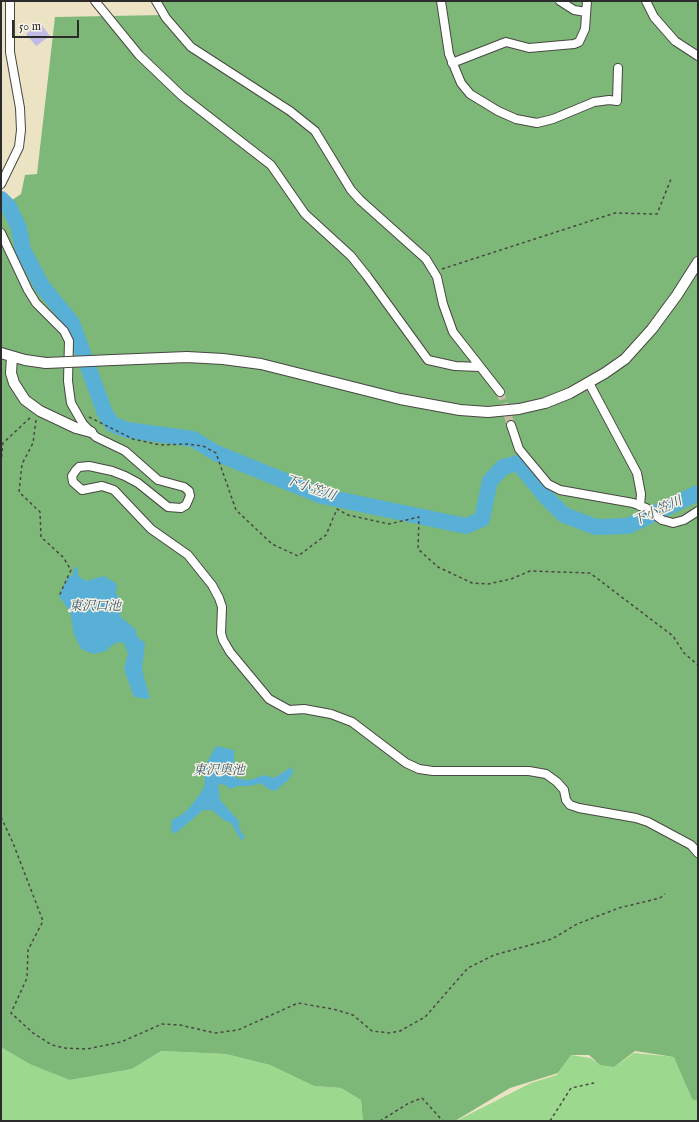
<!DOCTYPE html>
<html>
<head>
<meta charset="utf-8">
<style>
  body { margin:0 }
  #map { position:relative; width:699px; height:1122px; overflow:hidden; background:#ece3c4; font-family:"IM FELL English",serif }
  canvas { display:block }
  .frame { position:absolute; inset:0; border:2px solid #2b2b2b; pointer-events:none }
  .scale { position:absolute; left:12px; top:20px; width:67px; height:18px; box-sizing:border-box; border:2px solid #2b2b2b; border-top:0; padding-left:5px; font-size:12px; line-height:14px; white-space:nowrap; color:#2b2b2b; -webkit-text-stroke:3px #f7f3e8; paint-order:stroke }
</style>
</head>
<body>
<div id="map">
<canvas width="699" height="1122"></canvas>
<div class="frame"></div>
<div class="scale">50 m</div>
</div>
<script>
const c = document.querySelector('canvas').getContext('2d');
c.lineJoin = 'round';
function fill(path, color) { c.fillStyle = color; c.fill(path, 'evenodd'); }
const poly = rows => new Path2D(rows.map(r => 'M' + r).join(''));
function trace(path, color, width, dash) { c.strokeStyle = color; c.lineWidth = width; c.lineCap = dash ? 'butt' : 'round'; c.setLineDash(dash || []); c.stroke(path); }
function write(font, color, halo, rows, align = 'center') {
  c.font = font + ' "IM FELL English","Noto Serif JP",serif'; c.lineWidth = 3; c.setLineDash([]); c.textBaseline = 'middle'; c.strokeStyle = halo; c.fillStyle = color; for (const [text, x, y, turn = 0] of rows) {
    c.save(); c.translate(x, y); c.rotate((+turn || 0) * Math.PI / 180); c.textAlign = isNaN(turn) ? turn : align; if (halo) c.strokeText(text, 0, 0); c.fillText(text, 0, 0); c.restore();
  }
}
fill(poly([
  [1,1047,70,1080,132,1069,161,1051,226,1054,270,1065,314,1086,341,1088,361,1100,363,1121,1,1121],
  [634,1053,675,1057,692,1099,698,1093,698,1121,456,1121,531,1083,557,1075,571,1055,590,1058,601,1065,614,1067]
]), '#9cd88d');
fill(poly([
  [158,1,698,1,698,1101,692,1099,674,1057,635,1051,614,1067,600,1065,589,1055,571,1055,558,1073,510,1088,455,1121,363,1121,361,1100,341,1088,314,1086,270,1065,226,1054,161,1051,132,1069,70,1080,30,1064,1,1047,1,199,6,204,21,194,25,175,37,174,55,17,164,15]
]), '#7db878');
fill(poly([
  [75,566,78,569,78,576,86,581,104,576,117,584,116,593,121,601,120,616,136,630,137,637,145,643,142,670,150,699,134,697,124,669,128,654,124,643,119,642,112,645,106,651,94,654,81,649,74,634,70,612,59,596,68,577,72,576],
  [216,746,234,750,234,776,238,779,250,780,264,775,274,778,292,767,293,772,288,780,275,791,268,789,261,783,249,786,238,786,230,789,225,785,218,784,220,800,239,821,239,828,245,838,241,840,231,823,224,820,212,810,203,810,175,834,171,830,172,820,183,814,191,806,202,791,205,784,204,768]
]), '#59b0d6');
trace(poly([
  [1,199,9,207,19,228,23,250,42,286,72,323,105,413,112,424,127,430,193,439,216,453,322,496,466,526,482,519,490,481,503,467,518,463,546,497,564,515,596,527,628,526,698,493]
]), '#59b0d6', 16);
fill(poly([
  [40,23,50,36,36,46,26,34]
]), '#c0bae6');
trace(poly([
  [500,392,511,425]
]), '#c5bea5', 8, [8, 4]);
const minor = poly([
  [95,1,139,55,182,96,271,165,305,214,351,256,367,276,428,360,455,366,480,367],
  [156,1,166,18,191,47,290,111,315,131,351,190,360,200,426,259,437,277,443,304,453,332,500,392],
  [441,1,449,54,461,83,470,94,498,111,516,119,537,123,553,119,594,102,609,100,617,101,618,68],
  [560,1,574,10,586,12],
  [646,1,654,17,675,41,698,56],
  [452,63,506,42,529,48,574,44,579,42,585,29,587,1],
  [1,184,19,147,21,130,20,108,10,52,10,1],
  [1,233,28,290,36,303,64,331,69,341,68,381,71,403,83,424,96,437,125,451,158,480,184,487,189,491,190,496,186,505,181,508,168,507,138,483,125,476,112,471,89,466,79,467,76,470,72,476,73,482,82,490,102,486,114,490,151,529,188,555,212,585,219,598,222,607,221,633,223,640,230,652,269,699,289,710,304,709,331,714,352,722,406,763,419,769,433,771,529,771,546,774,557,782,564,790,566,800,570,805,579,808,636,818,648,822,691,845,698,853],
  [589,383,637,473,641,494,640,506],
  [511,425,519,449,548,484,560,490,633,503,646,508,662,520,673,523,684,520,698,511]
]);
const tertiary = poly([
  [1,353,25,360,46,363],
  [12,357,11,373,14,383,25,400,40,411,76,428,91,432],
  [113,360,187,357,223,359,261,364,400,399,460,410,488,412,519,409,545,403,570,393,605,373,625,359,652,329,677,295,698,262]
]);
trace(minor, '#484742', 10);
trace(tertiary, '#484742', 12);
trace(poly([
  [442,269,615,213,657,214,671,179],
  [89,417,133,439,160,445,187,444,203,446,216,453,236,510,272,544,298,556,326,535,337,509,348,515,389,524,419,517,418,549,438,567,472,583,488,584,511,579,530,571,590,573,673,636,684,653,698,665],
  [36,420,33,443,22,464,19,492,40,512,41,537,63,557,71,570,59,596],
  [1,463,3,443,32,416],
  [1,817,13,843,43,921,28,950,27,978,11,1013,33,1033,52,1045,64,1048,87,1049,121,1042,162,1024,180,1025,215,1033,238,1030,298,1003,333,1009,353,1015,372,1031,390,1033,400,1031,425,1017,468,968,494,955,552,939,577,924,619,908,660,898,665,894],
  [380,1121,409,1103,422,1098,443,1121],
  [550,1121,571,1088,594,1083]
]), '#484742', 1.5, [3, 3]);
trace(minor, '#fff', 8);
trace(tertiary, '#fff', 10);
const tertiaryBridge = poly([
  [46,363,113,360]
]);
trace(tertiaryBridge, '#484742', 12, []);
trace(tertiaryBridge, '#fff', 10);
write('italic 13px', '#3b5a67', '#f7f3e8', [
  ["下小笠川",310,489,19],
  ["下小笠川",658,512,-25],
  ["東沢口池",95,607],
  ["東沢奥池",219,771]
]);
</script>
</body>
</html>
